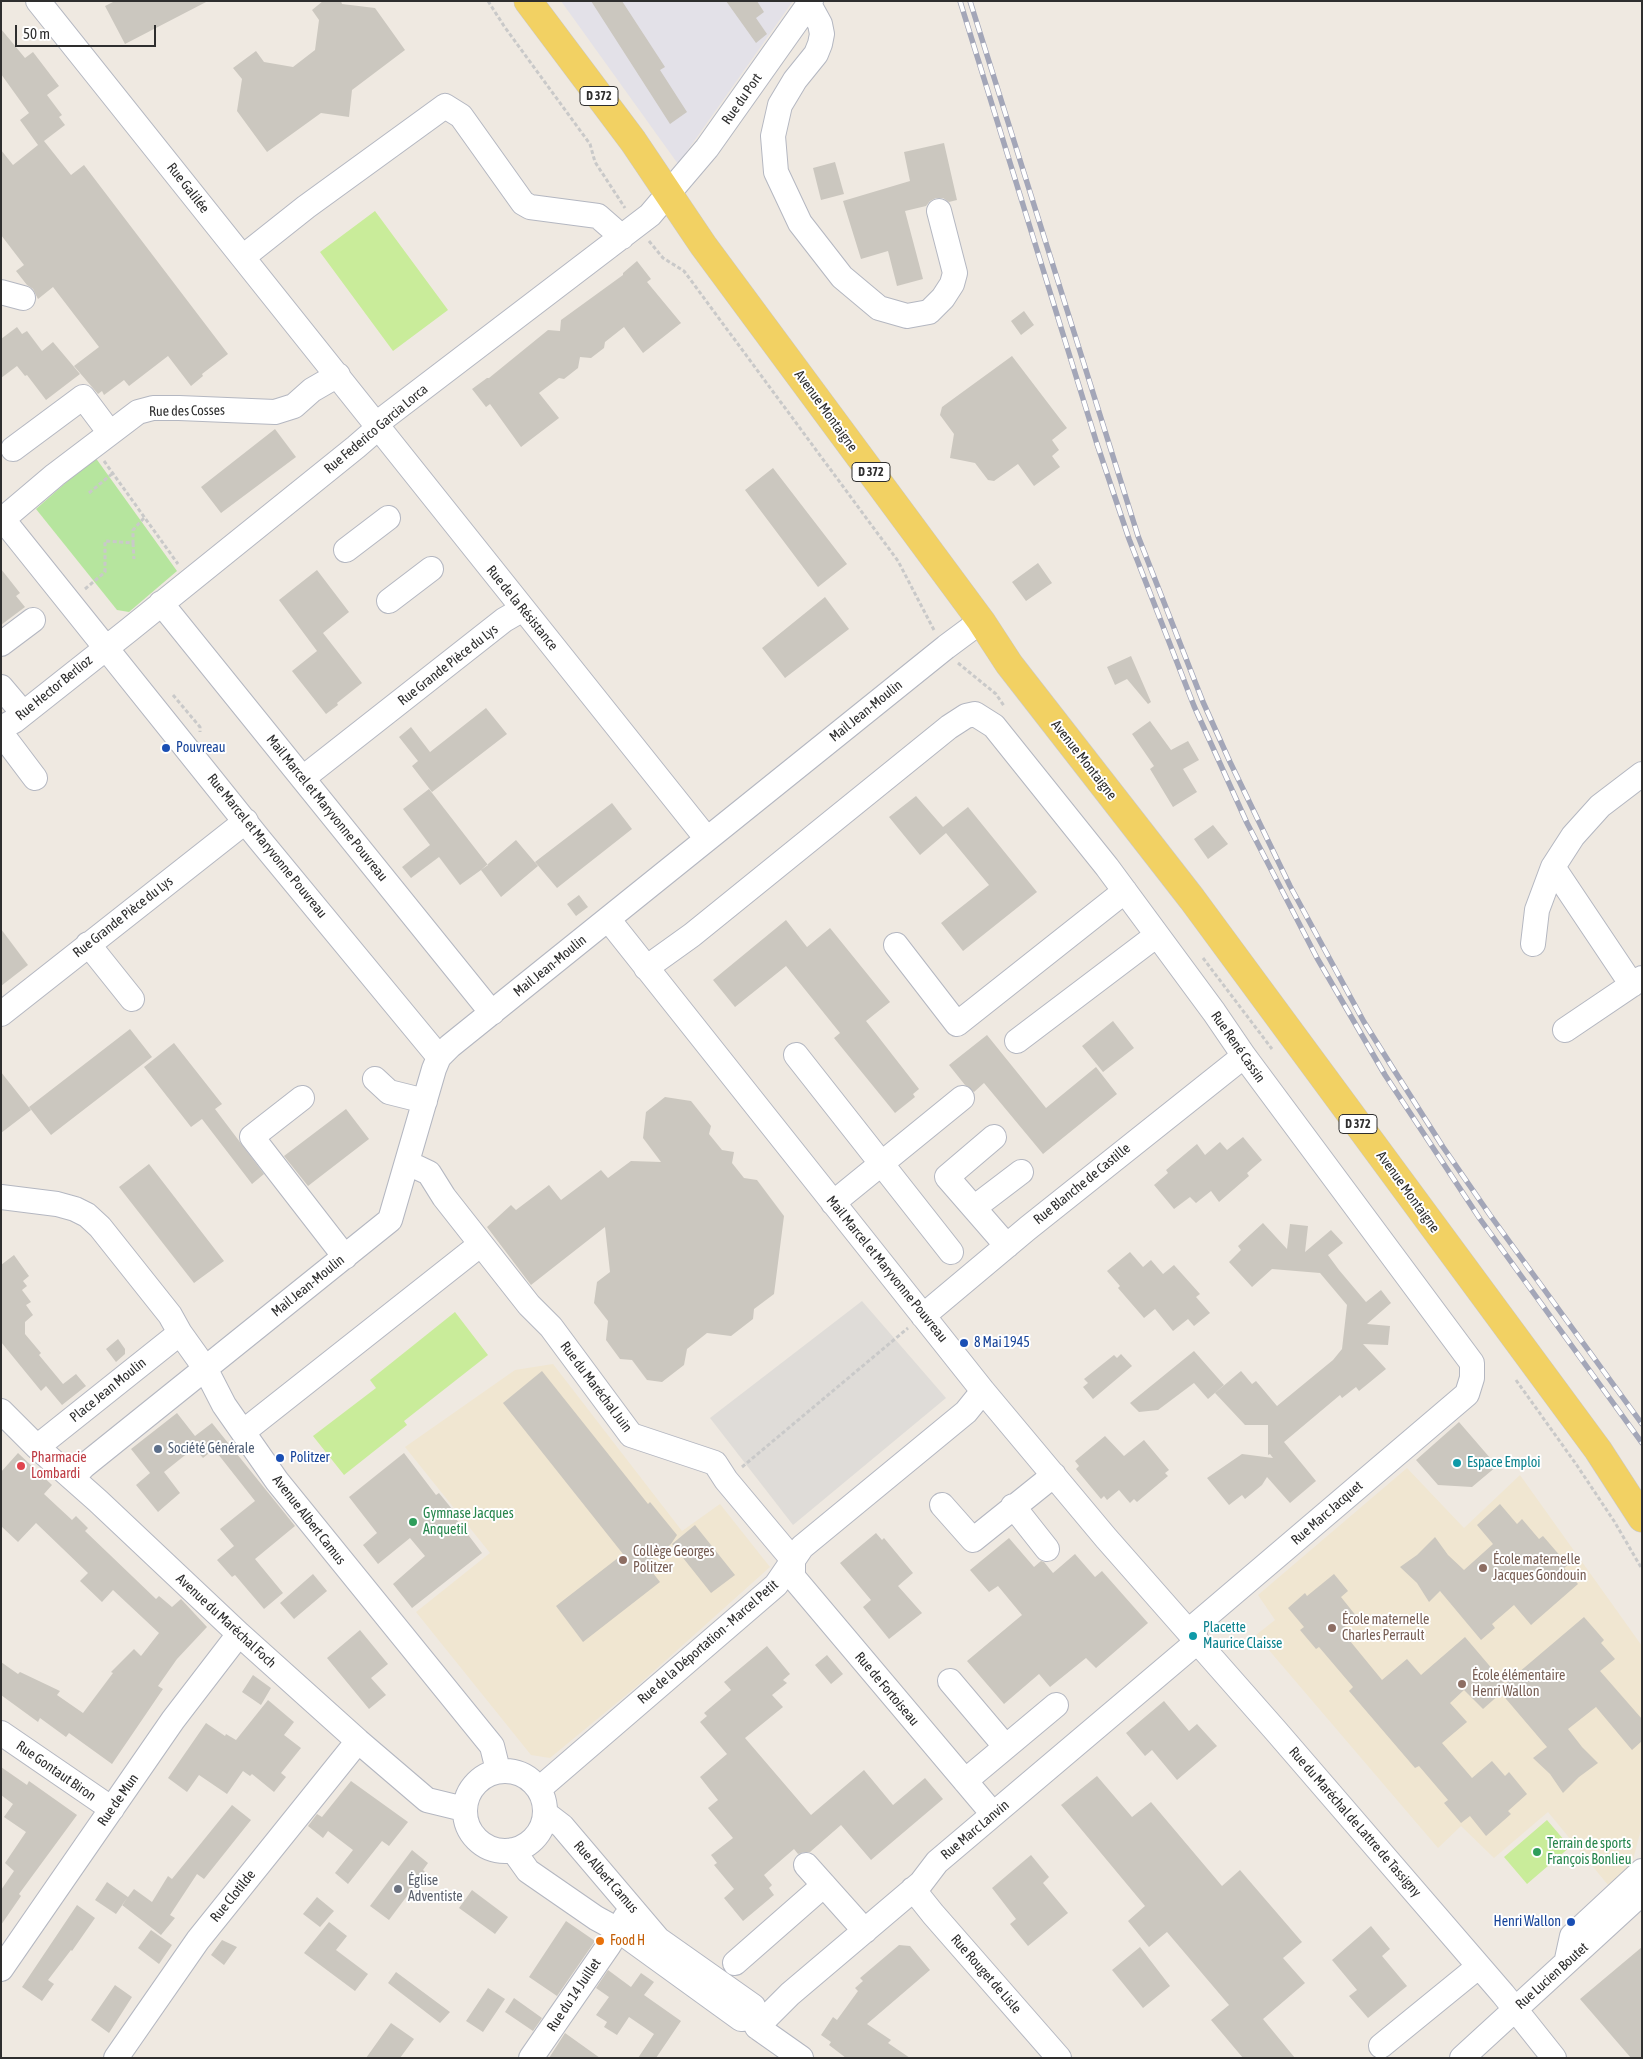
<!DOCTYPE html>
<html>
<head>
<meta charset="utf-8">
<style>
  body { margin:0 }
  #map { position:relative; width:1643px; height:2059px; overflow:hidden; background:#efe9e1; font-family:"Asap Condensed",sans-serif }
  canvas { display:block }
  .frame { position:absolute; inset:0; border:2px solid #2e2e2e; pointer-events:none }
  .scale { position:absolute; left:15px; top:25px; width:141px; height:22px; box-sizing:border-box; border:2px solid #2e2e2e; border-top:0; padding-left:6px; font-size:15px; line-height:18px; white-space:nowrap; color:#2e2e2e; -webkit-text-stroke:4px #fff; paint-order:stroke }
</style>
</head>
<body>
<div id="map">
<canvas width="1643" height="2059"></canvas>
<div class="frame"></div>
<div class="scale">50 m</div>
</div>
<script>
const c = document.querySelector('canvas').getContext('2d');
c.lineJoin = 'round';
function fill(path, color) { c.fillStyle = color; c.fill(path, 'evenodd'); }
const poly = rows => new Path2D(rows.map(r => 'M' + r).join(''));
function trace(path, color, width, dash) { c.strokeStyle = color; c.lineWidth = width; c.lineCap = dash ? 'butt' : 'round'; c.setLineDash(dash || []); c.stroke(path); }
function write(font, color, halo, rows, align = 'center') {
  c.font = font + ' "Asap Condensed",sans-serif'; c.lineWidth = 4; c.setLineDash([]); c.textBaseline = 'middle'; c.strokeStyle = halo; c.fillStyle = color; for (const [text, x, y, turn = 0] of rows) {
    c.save(); c.translate(x, y); c.rotate((+turn || 0) * Math.PI / 180); c.textAlign = isNaN(turn) ? turn : align; if (halo) c.strokeText(text, 0, 0); c.fillText(text, 0, 0); c.restore();
  }
}
fill(poly([
  [561,1,793,1,678,164]
]), '#e3e1e8');
fill(poly([
  [553,1364,682,1531,720,1504,770,1567,636,1687,550,1758,531,1755,416,1612,490,1553,405,1447,515,1370],
  [1407,1468,1464,1528,1520,1475,1642,1646,1642,1826,1631,1867,1608,1885,1548,1812,1494,1858,1461,1826,1438,1848,1256,1635,1275,1620,1258,1595]
]), '#f0e6d1');
fill(poly([
  [95,457,177,571,129,612,117,610,36,509]
]), '#b6e59e');
fill(poly([
  [375,211,448,310,393,351,320,252],
  [455,1312,488,1355,404,1421,407,1425,344,1475,313,1436,376,1388,370,1380],
  [1547,1820,1570,1847,1527,1884,1504,1857]
]), '#c9ec9a');
fill(poly([
  [862,1301,946,1398,793,1525,710,1418]
]), '#dfdcd8');
fill(poly([
  [115,1,208,1,125,44,105,6],
  [323,1,341,1,342,4,375,8,405,50,352,90,349,117,321,113,267,152,237,111,242,79,233,68,256,51,264,62,293,67,315,50,319,20,312,10],
  [591,1,622,1,665,67,660,70,687,112,670,124],
  [726,1,757,1,764,12,756,18,767,34,756,43],
  [1,29,25,58,33,52,59,86,47,95,62,115,59,117,65,125,44,141,71,175,84,165,228,354,202,374,203,376,191,386,168,356,129,386,124,380,104,395,102,391,98,394,74,366,99,347,53,287,38,299,33,289,27,285,16,271,24,265,1,235,1,150,13,165,38,145,20,120,29,113,1,74],
  [944,143,957,200,949,202,943,198,936,198,930,201,926,206,905,211,923,279,897,286,888,251,861,259,843,201,910,181,904,152],
  [835,162,844,194,821,200,813,168],
  [637,261,651,279,647,282,681,323,643,353,624,327,605,342,604,348,591,358,580,357,578,368,564,379,559,378,539,393,559,418,521,447,490,404,486,407,472,389,487,378,489,378,548,330,560,331,561,320,623,275,623,273],
  [1024,311,1034,325,1021,335,1011,321],
  [17,327,22,334,27,331,42,351,53,342,80,374,46,400,27,375,25,376,17,366,1,378,1,339],
  [1012,356,1067,428,1052,440,1059,450,1052,456,1060,467,1034,486,1018,464,994,481,988,480,975,463,950,458,954,434,940,415,942,407],
  [275,429,296,457,221,513,201,487],
  [773,468,847,564,818,587,745,490],
  [1038,563,1052,583,1026,601,1012,582],
  [1,569,20,593,16,596,25,607,1,625],
  [317,570,349,612,323,633,362,683,337,703,338,705,326,714,292,671,317,651,279,600],
  [825,597,849,629,785,678,762,648],
  [1131,656,1151,702,1148,704,1127,679,1115,685,1107,667],
  [486,708,507,734,432,792,412,766,418,761,399,737,411,727,430,752],
  [1150,721,1171,750,1188,741,1199,760,1183,769,1197,792,1173,807,1150,769,1154,766,1132,734],
  [429,789,488,865,460,885,439,857,411,878,402,867,430,845,403,809],
  [916,796,943,827,968,807,1037,892,963,951,941,923,989,885,946,833,920,855,889,817],
  [612,803,632,829,557,888,535,862],
  [1213,825,1228,844,1208,859,1194,839],
  [516,840,538,866,501,897,481,870],
  [579,895,588,907,576,916,567,904],
  [786,920,807,947,830,928,890,1002,866,1021,919,1089,913,1094,915,1097,895,1113,834,1038,840,1033,786,966,735,1007,713,980],
  [1,929,28,965,1,986],
  [1113,1021,1134,1048,1103,1072,1082,1046],
  [130,1029,152,1057,51,1135,29,1107],
  [987,1035,1046,1108,1096,1067,1117,1094,1043,1154,984,1083,974,1092,965,1085,949,1065],
  [174,1043,222,1104,215,1109,264,1174,252,1184,202,1119,191,1127,144,1067],
  [1,1072,31,1110,1,1133],
  [665,1097,691,1101,711,1126,709,1134,722,1150,734,1152,732,1163,744,1178,757,1180,784,1216,774,1294,754,1309,753,1319,731,1336,707,1333,687,1349,684,1365,662,1382,647,1380,632,1360,620,1359,606,1340,608,1321,594,1303,597,1282,610,1272,605,1227,531,1285,487,1227,511,1205,516,1210,549,1185,561,1200,601,1170,608,1178,631,1161,661,1162,643,1138,646,1112],
  [346,1109,369,1139,308,1186,284,1156],
  [1243,1137,1262,1160,1247,1173,1249,1176,1219,1202,1211,1191,1196,1203,1190,1197,1174,1209,1154,1185,1168,1173,1166,1170,1197,1144,1205,1155,1220,1142,1227,1150],
  [149,1164,224,1261,194,1283,119,1187],
  [1263,1223,1287,1249,1290,1224,1308,1226,1305,1252,1331,1230,1343,1243,1328,1255,1339,1270,1366,1302,1381,1290,1391,1303,1367,1324,1390,1326,1388,1345,1363,1344,1386,1369,1359,1391,1356,1387,1342,1398,1340,1395,1284,1442,1316,1481,1290,1503,1267,1477,1262,1485,1245,1499,1242,1495,1229,1505,1207,1478,1242,1454,1273,1458,1270,1454,1268,1455,1268,1425,1245,1425,1215,1393,1241,1371,1252,1384,1256,1381,1277,1406,1333,1360,1342,1349,1347,1305,1320,1273,1272,1269,1252,1287,1229,1262,1241,1250,1238,1246],
  [1130,1252,1143,1267,1151,1260,1163,1274,1174,1265,1200,1294,1196,1297,1210,1313,1194,1326,1188,1319,1173,1331,1155,1309,1144,1318,1118,1288,1120,1286,1107,1271],
  [14,1255,29,1276,23,1281,27,1286,22,1290,31,1302,26,1305,33,1315,25,1322,25,1334,41,1353,39,1355,63,1384,76,1374,86,1386,62,1405,46,1386,41,1391,1,1342,1,1265],
  [118,1339,125,1349,125,1354,116,1362,106,1349],
  [1194,1351,1224,1385,1208,1399,1194,1383,1158,1410,1139,1412,1130,1403],
  [1121,1354,1132,1366,1093,1399,1083,1387,1088,1383,1084,1379,1114,1355,1117,1358],
  [542,1371,648,1504,650,1502,677,1535,671,1544,646,1564,660,1582,583,1642,556,1606,623,1554,503,1403],
  [177,1413,195,1436,212,1423,295,1526,255,1559,283,1593,264,1609,235,1575,232,1577,217,1560,234,1546,220,1529,255,1501,214,1449,203,1458,194,1448,164,1472,180,1493,158,1512,136,1485,150,1473,131,1449],
  [1459,1422,1497,1466,1472,1487,1438,1485,1416,1460],
  [1105,1436,1124,1456,1144,1440,1169,1470,1165,1473,1168,1476,1137,1502,1134,1499,1130,1503,1119,1490,1107,1500,1104,1496,1101,1499,1076,1469,1079,1466,1075,1461],
  [18,1453,52,1485,44,1494,72,1520,76,1516,88,1528,85,1531,156,1599,159,1596,172,1607,181,1599,207,1627,177,1659,158,1686,163,1689,112,1764,69,1733,66,1737,40,1718,38,1722,1,1695,1,1662,18,1674,20,1672,60,1691,57,1695,83,1713,113,1673,111,1672,134,1649,141,1656,159,1633,113,1590,102,1602,80,1581,88,1573,36,1523,18,1542,1,1526,1,1472],
  [404,1453,436,1495,439,1493,452,1509,450,1511,482,1553,412,1608,393,1584,425,1556,410,1538,378,1564,363,1545,377,1533,349,1497],
  [1500,1504,1517,1524,1522,1519,1539,1539,1543,1536,1568,1565,1564,1568,1578,1584,1531,1625,1514,1605,1492,1624,1495,1628,1481,1640,1440,1591,1429,1602,1417,1583,1400,1567,1417,1555,1435,1537,1448,1555,1464,1570,1493,1544,1477,1525],
  [695,1525,735,1575,711,1593,672,1544],
  [876,1533,882,1540,884,1538,913,1573,898,1586,922,1613,889,1639,863,1607,871,1600,840,1563],
  [1009,1538,1034,1567,1041,1561,1044,1562,1053,1573,1075,1554,1095,1577,1102,1571,1148,1623,1096,1668,1086,1658,1050,1687,1039,1674,1004,1704,967,1661,1022,1615,998,1586,989,1592,970,1570],
  [313,1574,327,1591,294,1619,280,1603],
  [1334,1574,1348,1591,1341,1597,1357,1617,1341,1630,1382,1680,1407,1659,1421,1675,1465,1637,1505,1684,1584,1617,1604,1640,1601,1643,1615,1659,1600,1671,1642,1719,1642,1741,1632,1750,1596,1707,1568,1729,1582,1747,1598,1763,1579,1777,1563,1793,1550,1774,1533,1758,1547,1747,1501,1693,1483,1709,1464,1690,1450,1703,1467,1722,1442,1743,1472,1778,1492,1761,1505,1776,1509,1772,1527,1794,1508,1811,1511,1814,1486,1836,1470,1816,1461,1823,1444,1803,1448,1800,1419,1766,1415,1768,1349,1691,1353,1687,1319,1647,1316,1649,1300,1630,1304,1627,1288,1608,1305,1593,1307,1596],
  [360,1630,388,1664,371,1678,386,1695,369,1709,327,1658],
  [767,1646,790,1674,783,1680,787,1683,772,1695,783,1707,745,1738,811,1815,864,1770,893,1805,925,1778,943,1799,871,1860,841,1825,810,1852,804,1852,798,1854,794,1849,764,1875,772,1885,769,1888,774,1895,743,1921,724,1898,734,1889,714,1865,717,1863,711,1855,733,1838,708,1808,718,1800,700,1777,727,1754,700,1722,707,1716,704,1713,731,1690,724,1682],
  [827,1655,843,1674,831,1684,815,1665],
  [253,1675,271,1688,261,1705,242,1692],
  [268,1700,294,1722,284,1735,301,1748,281,1773,286,1777,274,1792,252,1774,250,1776,243,1771,227,1794,199,1775,187,1792,168,1778,206,1723,225,1736,226,1734,236,1740],
  [1164,1701,1189,1731,1197,1724,1217,1746,1177,1780,1152,1750,1145,1756,1126,1733],
  [1,1767,27,1785,29,1781,77,1815,19,1894,21,1896,1,1925,1,1890,14,1871,5,1863,26,1832,4,1817,13,1804,1,1795],
  [1097,1776,1132,1817,1151,1802,1222,1886,1240,1870,1302,1942,1283,1958,1305,1983,1263,2019,1295,2058,1243,2058,1211,2020,1229,2005,1167,1932,1149,1947,1128,1921,1145,1906,1061,1805],
  [351,1781,408,1822,389,1846,382,1841,348,1884,335,1873,353,1850,328,1831,323,1838,308,1826,317,1814,322,1817],
  [232,1805,251,1820,204,1879,197,1874,170,1915,175,1918,161,1935,122,1905,128,1897,116,1914,95,1900,107,1882,128,1897,134,1889,152,1902,168,1876,172,1879],
  [412,1850,428,1863,423,1870,425,1872,389,1920,370,1906],
  [1031,1855,1049,1877,1043,1883,1068,1913,1028,1946,1010,1924,1016,1919,992,1888],
  [472,1890,508,1917,495,1934,459,1908],
  [317,1897,334,1911,320,1927,303,1914],
  [77,1905,95,1918,72,1951,71,1950,48,1980,54,1984,42,2001,22,1987],
  [566,1921,595,1941,557,1996,529,1977],
  [329,1922,347,1936,336,1950,368,1974,355,1991,304,1953],
  [1371,1926,1390,1949,1382,1956,1407,1986,1368,2018,1349,1996,1357,1990,1332,1960],
  [151,1930,172,1945,159,1964,138,1948],
  [222,1940,237,1947,224,1965,211,1955],
  [899,1945,910,1946,930,1970,867,2024,891,2040,888,2043,910,2058,846,2058,829,2045,831,2042,821,2035,833,2017,837,2020,858,1991,855,1988,863,1981,860,1978],
  [1140,1947,1170,1986,1143,2008,1112,1970],
  [1642,1947,1642,2058,1631,2058,1580,1999],
  [608,1970,631,1987,641,1973,654,1982,644,1995,681,2021,656,2058,638,2058,654,2034,629,2017,617,2035,604,2027,607,2022,596,2015,609,1997,596,1988],
  [396,1972,450,2012,440,2023,388,1983],
  [115,1985,132,1997,109,2033,91,2020],
  [488,1988,505,1999,483,2032,466,2021],
  [514,1998,542,2018,533,2031,505,2012],
  [391,2023,414,2039,400,2058,366,2058],
  [565,2033,600,2058,549,2058]
]), '#cbc7bf');
const minor = poly([
  [38,1,707,839],
  [809,4,820,24,822,34,820,44,816,54,795,80,780,105,773,136,776,172,800,223,842,277,879,308,907,316,929,312,943,298,952,284,955,273,939,211],
  [243,257,306,207,445,106,461,116,523,203,530,207,598,216,622,237],
  [1,292,23,298],
  [13,449,83,397,110,433],
  [1,517,259,839,439,1057],
  [3,519,55,475,138,412,153,408,179,408,275,412,294,406,312,390,338,375],
  [346,550,388,518],
  [389,601,431,569],
  [161,603,492,1013],
  [1,644,33,620],
  [1,687,23,713],
  [1,728,14,721,129,630,356,447,371,434,384,418,650,215,707,148,811,1],
  [1,733,35,778],
  [303,778,504,620,523,609],
  [1553,867,1632,985],
  [608,919,983,1391,1106,1538,1276,1731,1503,1994,1554,2058],
  [88,944,132,999],
  [1533,944,1537,910,1553,867,1573,836,1600,806,1642,774],
  [896,945,957,1024,1125,891],
  [646,968,692,935,949,727,966,716,975,714,994,726,1107,867,1214,1012,1244,1056,1472,1363,1472,1378,1467,1394,1197,1624,1191,1647,937,1862,921,1883,790,1994,757,2027],
  [1,1014,246,821],
  [1565,1030,1642,978],
  [1017,1041,1157,935],
  [796,1055,951,1252],
  [375,1079,389,1092,425,1101],
  [302,1098,252,1137,345,1257],
  [994,1137,947,1177,1007,1246],
  [408,1163,429,1173,444,1197,529,1305,551,1327,631,1435,715,1463,726,1480,793,1560,793,1577,993,1814],
  [1,1197,57,1204,75,1209,87,1215,100,1227,170,1315,180,1333,205,1368,224,1405,277,1481,492,1746,498,1770],
  [833,1203,962,1098],
  [975,1207,1021,1172],
  [923,1316,1028,1228,1244,1056],
  [1,1411,37,1447,98,1501,239,1634,358,1741,427,1800,464,1809],
  [243,1432,481,1244],
  [37,1447,180,1333],
  [72,1478,84,1466,390,1220,434,1069,439,1057,450,1046,946,647,981,621],
  [942,1505,973,1540,1054,1475],
  [1013,1506,1047,1549],
  [950,1681,1005,1746],
  [1,1733,112,1809],
  '465 1811a40 40 0 1 1 80 0a40 40 0 1 1-80 0Z',
  [965,1781,1056,1705],
  [539,1789,776,1585,802,1547,966,1412,983,1391],
  [545,1813,562,1826,658,1939,753,2006,752,2018],
  [513,1850,528,1871,596,1918,618,1930,741,2019,752,2018],
  [806,1865,865,1931],
  [913,1889,933,1914,1059,2058],
  [1567,1959,1572,1936,1642,1871],
  [735,1963,824,1885],
  [1,1969,173,1720,239,1634],
  [752,2018,757,2027,801,2058],
  [1381,2046,1478,1967],
  [116,2058,198,1940,358,1741],
  [531,2058,609,1945,625,1918],
  [1462,2058,1642,1893]
]);
const major = poly([
  [528,1,633,141,703,245,981,621,1009,664,1192,899,1598,1450,1642,1518]
]);
trace(minor, '#b4b7c1', 26);
trace(major, '#c9c9c9', 29);
trace(poly([
  [488,1,504,26,590,144,595,162,625,208],
  [649,241,663,258,684,271,898,561,935,632],
  [104,461,178,564],
  [89,493,113,473],
  [133,543,134,559],
  [85,589,105,572,105,541,133,543,133,530,144,518],
  [958,663,996,694,1004,706],
  [173,695,200,727,200,732],
  [1203,958,1272,1049],
  [1516,1380,1576,1464,1614,1521,1642,1569],
  [742,1467,908,1328]
]), '#c9c9c9', 3, [4, 2.5]);
trace(minor, '#fff', 24);
trace(major, '#f2d163', 28);
const rail = poly([
  [960,1,1097,444,1129,539,1194,706,1247,823,1317,958,1385,1075,1480,1219,1642,1443],
  [970,1,1138,536,1203,702,1230,762,1290,886,1364,1022,1394,1070,1443,1147,1490,1215,1642,1424]
]);
trace(rail, '#a3a6b8', 5.5);
trace(rail, '#fff', 4, [11]);
for (const [x, y, r, color] of [
  [166,748,5,"#1a4fb4"],
  [964,1343,5,"#1a4fb4"],
  [158,1449,5,"#5c6f8a"],
  [280,1458,5,"#1a4fb4"],
  [1457,1463,5,"#0f9aa8"],
  [21,1466,5,"#e0444e"],
  [413,1522,5,"#2e9e5b"],
  [623,1560,5,"#8d6e63"],
  [1483,1568,5,"#8d6e63"],
  [1332,1628,5,"#8d6e63"],
  [1193,1636,5,"#0f9aa8"],
  [1462,1684,5,"#8d6e63"],
  [1537,1852,5,"#2e9e5b"],
  [398,1889,5,"#6b7280"],
  [1571,1922,5,"#1a4fb4"],
  [600,1941,5,"#e8710a"]
]) { const dot = new Path2D(); dot.arc(x, y, r, 0, 2 * Math.PI); c.fillStyle = color; c.fill(dot); trace(dot, '#fff', 2); }
for (const [x, y, w] of [
  [599,96,38],
  [871,472,38],
  [1358,1124,38]
]) { const box = new Path2D(); box.roundRect(x - w / 2, y - 9.5, w, 19, 4); c.fillStyle = '#fff'; c.fill(box); trace(box, '#2e2e2e', 1); }
write('bold 12px', '#2e2e2e', null, [
  ["D 372",599,96],
  ["D 372",871,472],
  ["D 372",1358,1124]
]);
write('14px', '#2e2e2e', '#fff', [
  ["Rue du Port",742,99,-55],
  ["Rue Galilée",188,188,52],
  ["Rue des Cosses",187,411,-1],
  ["Avenue Montaigne",826,411,54],
  ["Rue Federico Garcia Lorca",376,429,-40],
  ["Rue de la Résistance",522,608,51],
  ["Rue Grande Pièce du Lys",448,665,-38],
  ["Rue Hector Berlioz",54,688,-39],
  ["Mail Jean-Moulin",866,711,-39],
  ["Avenue Montaigne",1084,760,52],
  ["Mail Marcel et Maryvonne Pouvreau",327,808,51],
  ["Rue Marcel et Maryvonne Pouvreau",267,846,51],
  ["Rue Grande Pièce du Lys",123,917,-38],
  ["Mail Jean-Moulin",550,966,-39],
  ["Rue René Cassin",1238,1047,55],
  ["Rue Blanche de Castille",1082,1184,-39],
  ["Avenue Montaigne",1408,1192,54],
  ["Mail Marcel et Maryvonne Pouvreau",887,1269,51],
  ["Mail Jean-Moulin",308,1286,-39],
  ["Rue du Maréchal Juin",596,1387,53],
  ["Place Jean Moulin",108,1390,-39],
  ["Rue Marc Jacquet",1327,1513,-41],
  ["Avenue Albert Camus",309,1520,52],
  ["Avenue du Maréchal Foch",226,1621,43],
  ["Rue de la Déportation - Marcel Petit",708,1642,-41],
  ["Rue de Fortoiseau",887,1689,50],
  ["Rue Gontaut Biron",56,1771,35],
  ["Rue de Mun",118,1800,-55],
  ["Rue du Maréchal de Lattre de Tassigny",1355,1822,49],
  ["Rue Marc Lanvin",975,1830,-40],
  ["Rue Albert Camus",606,1877,49],
  ["Rue Clotilde",233,1896,-51],
  ["Rue Rouget de Lisle",986,1974,49],
  ["Rue Lucien Boutet",1552,1976,-42],
  ["Rue du 14 Juillet",574,1995,-56]
]);
write('14px', '#164399', '#fff', [
  ["Pouvreau",176,748],
  ["8 Mai 1945",974,1343],
  ["Politzer",290,1458],
  ["Henri Wallon",1561,1922,"right"]
], 'left');
write('14px', '#4e5e75', '#fff', [
  ["Société Générale",168,1449]
], 'left');
write('14px', '#be3a42', '#fff', [
  ["Pharmacie",31,1458],
  ["Lombardi",31,1474]
], 'left');
write('14px', '#0d838f', '#fff', [
  ["Espace Emploi",1467,1463],
  ["Placette",1203,1628],
  ["Maurice Claisse",1203,1644]
], 'left');
write('14px', '#27864d', '#fff', [
  ["Gymnase Jacques",423,1514],
  ["Anquetil",423,1530],
  ["Terrain de sports",1547,1844],
  ["François Bonlieu",1547,1860]
], 'left');
write('14px', '#785e54', '#fff', [
  ["Collège Georges",633,1552],
  ["Politzer",633,1568],
  ["École maternelle",1493,1560],
  ["Jacques Gondouin",1493,1576],
  ["École maternelle",1342,1620],
  ["Charles Perrault",1342,1636],
  ["École élémentaire",1472,1676],
  ["Henri Wallon",1472,1692]
], 'left');
write('14px', '#5b616d', '#fff', [
  ["Église",408,1881],
  ["Adventiste",408,1897]
], 'left');
write('14px', '#c56008', '#fff', [
  ["Food H",610,1941]
], 'left');
</script>
</body>
</html>
